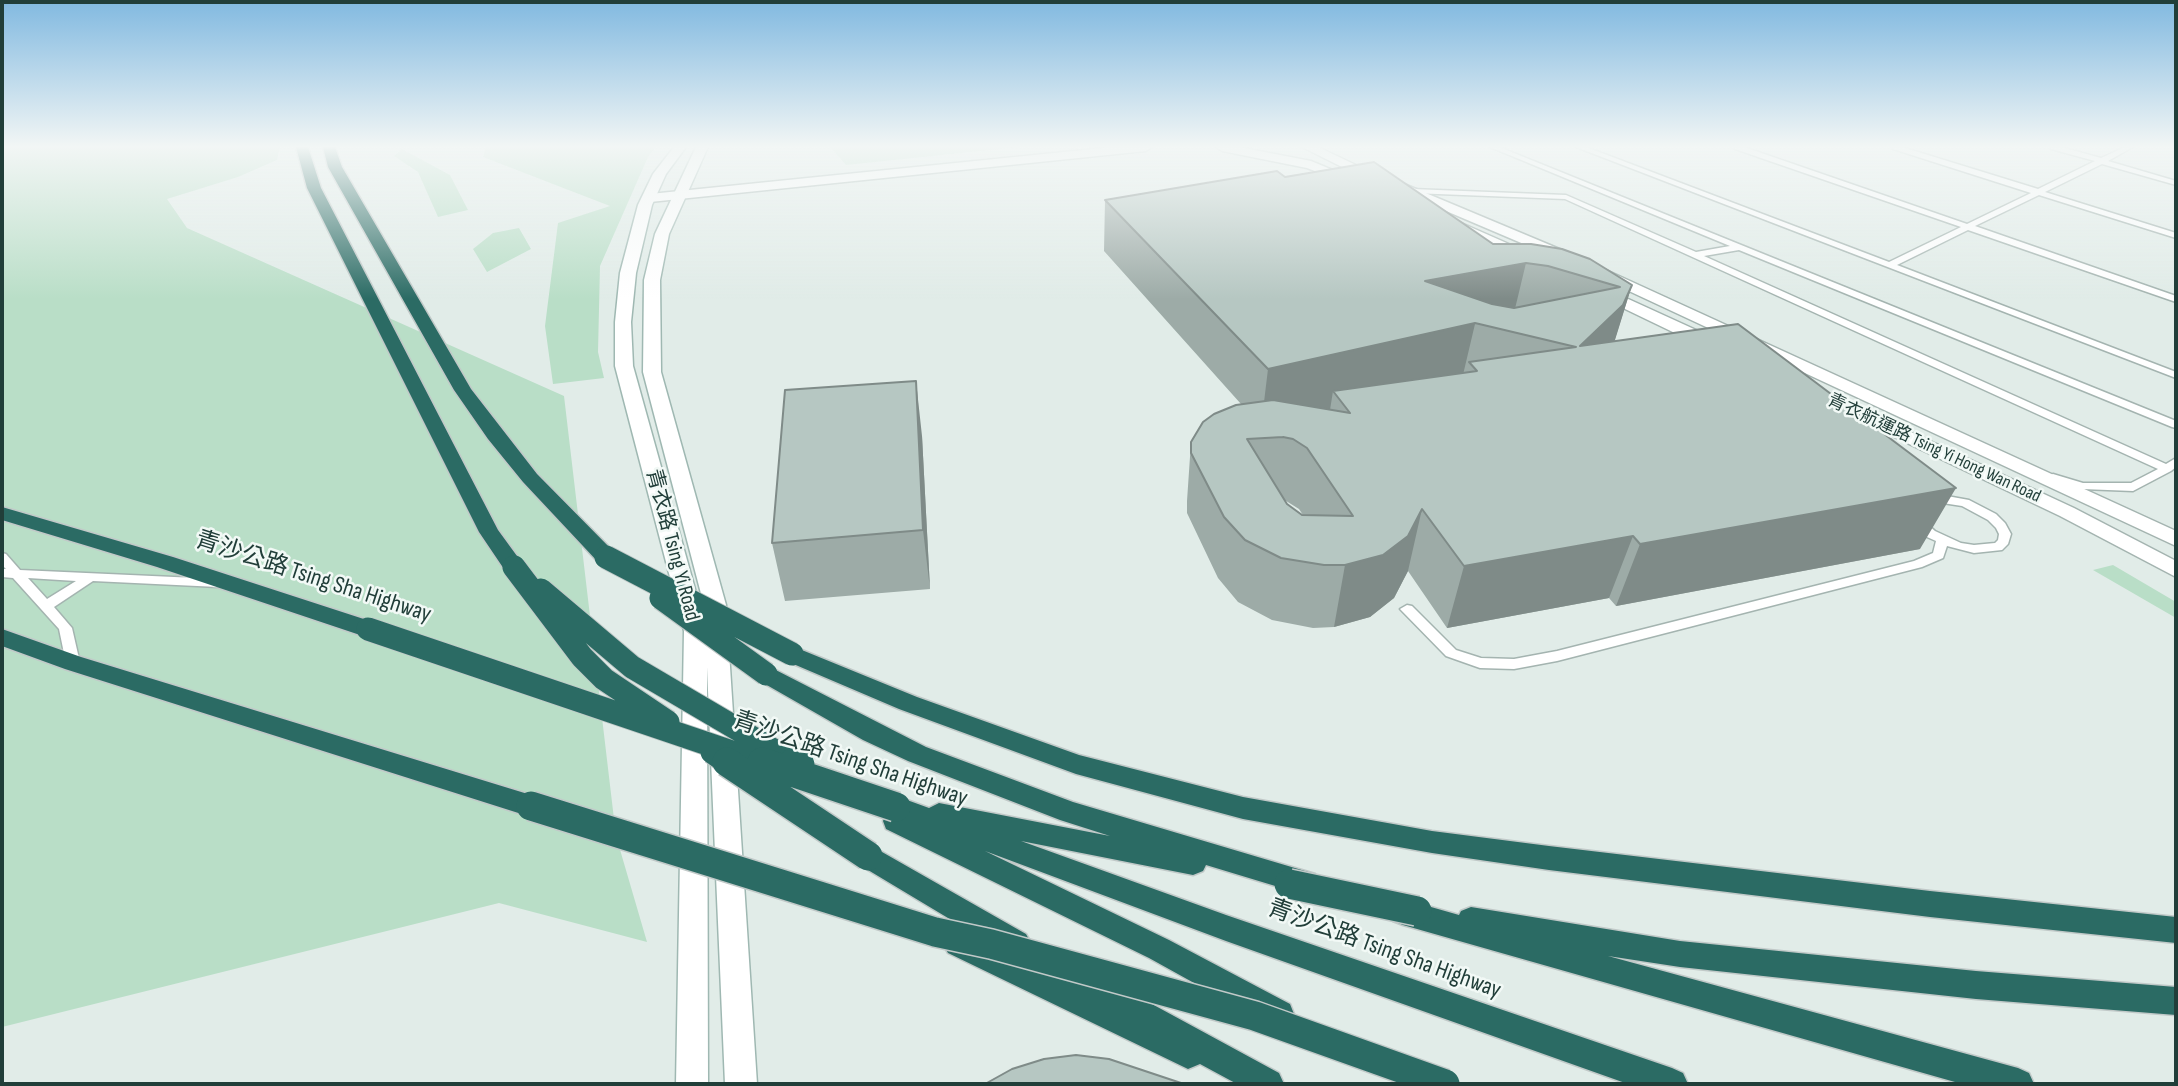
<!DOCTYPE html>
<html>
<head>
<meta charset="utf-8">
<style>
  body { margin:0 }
  #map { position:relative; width:2178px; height:1086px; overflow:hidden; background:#e1ece8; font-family:"Sofia Sans Condensed",sans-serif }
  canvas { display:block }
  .frame { position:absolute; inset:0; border:4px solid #213e39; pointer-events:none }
</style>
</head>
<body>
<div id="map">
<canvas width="2178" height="1086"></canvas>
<div class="frame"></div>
</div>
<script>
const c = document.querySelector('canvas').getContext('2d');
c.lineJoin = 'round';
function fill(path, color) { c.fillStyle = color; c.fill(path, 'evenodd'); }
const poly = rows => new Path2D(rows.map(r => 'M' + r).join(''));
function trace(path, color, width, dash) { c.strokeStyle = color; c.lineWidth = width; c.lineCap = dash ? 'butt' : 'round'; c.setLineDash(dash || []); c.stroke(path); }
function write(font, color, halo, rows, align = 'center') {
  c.font = font + ' "Sofia Sans Condensed","Noto Sans TC",sans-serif'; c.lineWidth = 5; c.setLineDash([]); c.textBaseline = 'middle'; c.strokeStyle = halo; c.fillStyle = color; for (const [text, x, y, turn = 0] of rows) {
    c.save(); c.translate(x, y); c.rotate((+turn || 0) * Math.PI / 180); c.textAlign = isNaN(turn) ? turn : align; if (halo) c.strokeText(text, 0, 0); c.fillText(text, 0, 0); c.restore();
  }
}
fill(poly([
  [2,147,280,147,277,160,238,177,167,199,187,228,564,396,616,836,647,942,499,903,2,1027],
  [486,147,656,147,648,157,600,266,598,352,604,378,553,384,545,326,558,223,610,206,483,157],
  [830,147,1020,147,846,165],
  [402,149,450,175,468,210,438,217,418,172,394,156],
  [519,228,531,249,487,272,473,249,493,233],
  [2113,565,2176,602,2176,618,2093,570]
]), '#b9dec7');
const service = poly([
  [1490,147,1499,147,2176,421,2176,428,2172,427,1739,250,1704,256,2166,464,2176,458,2176,467,2171,471,2133,491,2082,489,2049,479,2047,477,2053,474,2083,483,2131,483,2158,469,1565,199,1412,193,1408,191,1412,189,1566,195,1696,252,1730,246,1490,147],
  [1576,147,1586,147,1889,262,1961,227,1735,149,1735,147,1744,147,1967,224,2031,193,1893,149,1893,147,1902,147,2038,189,2095,161,2051,149,2051,147,2061,147,2101,158,2125,147,2133,147,2108,161,2176,181,2176,185,2102,164,2045,192,2176,233,2176,238,2039,195,1975,226,2176,296,2176,302,1968,230,1897,265,2176,372,2176,378,1576,147],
  [1936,494,1969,500,1996,514,2005,523,2011,534,2008,544,2002,550,1974,553,1947,546,1943,558,1922,567,1557,661,1514,669,1480,668,1446,656,1400,609,1407,605,1412,606,1456,650,1481,658,1514,659,1557,651,1914,561,1933,553,1936,541,1927,537,1910,522,1906,510,1911,501,1936,494],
  [1936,502,1962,506,1988,520,1996,528,1999,534,1998,540,1995,543,1974,545,1961,543,1935,531,1920,518,1918,510,1920,506,1936,502],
  [2,553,6,554,20,570,218,579,224,583,218,587,93,581,54,607,72,628,80,663,78,666,73,668,68,666,66,663,59,629,13,578,2,577,2,569,6,569,2,565,2,553],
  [28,578,76,581,47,599,28,578]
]);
const tertiary = poly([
  [1113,147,1152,147,1146,151,650,202,643,198,650,194,1113,147],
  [1216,147,1239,147,1311,161,1359,181,1352,185,1307,168,1222,151,1216,147],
  [1302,147,1318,147,1358,166,1351,170,1346,169,1302,147],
  [1397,181,1569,253,1571,256,1564,260,1559,259,1392,188,1392,182,1397,181],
  [1459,222,1527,252,1529,255,1527,258,1517,258,1454,229,1454,223,1459,222],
  [1606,270,2176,531,2176,546,1601,278,1598,275,1606,270],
  [1602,287,1718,340,1720,344,1718,348,1706,348,1596,295,1594,292,1596,289,1602,287],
  [1827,393,2074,508,2176,561,2176,577,2060,516,1821,402,1818,398,1827,393]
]);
const secondary = poly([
  [674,147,686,147,666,174,652,205,636,273,631,322,633,366,705,625,704,605,643,372,644,280,655,234,696,147,708,147,669,234,660,280,661,372,726,605,757,1084,725,1084,707,667,708,1084,676,1084,684,631,615,366,615,322,620,273,638,205,653,174,674,147]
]);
const motorway = poly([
  [296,147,308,147,321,188,498,530,525,567,522,572,506,572,479,532,307,188,296,147],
  [323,147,335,147,342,167,471,389,537,474,614,552,617,557,614,562,598,562,523,482,488,439,454,390,328,167,323,147],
  [2,507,173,557,376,623,379,629,376,635,368,637,360,635,157,567,2,520,2,507],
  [2,629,81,657,531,795,540,798,544,806,540,814,531,817,65,669,2,646,2,629],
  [792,646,917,697,1079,755,1243,797,1432,831,1549,846,1930,891,2176,917,2176,943,1930,917,1549,870,1432,853,1243,819,1076,774,899,709,784,660,780,654,784,648,792,646],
  [766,665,926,747,1073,802,1305,871,1315,874,1319,883,1315,892,1305,895,1206,865,1203,871,1193,875,1021,841,1226,915,1672,1068,1683,1073,1688,1084,1628,1084,1226,941,985,851,1169,940,1290,1004,1294,1014,1290,1024,1279,1029,1268,1024,1149,958,886,829,883,821,886,814,883,807,887,799,896,796,929,808,939,803,1110,836,1060,820,908,761,863,740,758,680,754,674,758,668,766,665],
  [868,844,1026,934,1031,943,1026,952,1016,956,1009,954,1043,970,1047,959,1058,955,1069,959,1279,1073,1284,1084,1237,1084,1200,1064,1188,1069,948,953,943,944,948,935,958,931,1003,951,858,864,854,856,858,848,868,844],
  [1403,899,1459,915,1461,911,1471,907,1680,941,1976,971,2176,987,2176,1015,1976,999,1680,967,1608,956,2018,1068,2029,1073,2034,1084,1962,1084,1403,925,1393,921,1389,912,1393,903,1403,899]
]);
trace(service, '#a4b4b0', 3);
trace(tertiary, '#a4b4b0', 3);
trace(secondary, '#9fb8b2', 3);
trace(motorway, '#c1c9c8', 3);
fill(service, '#fff');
fill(tertiary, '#fff');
fill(secondary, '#fff');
fill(motorway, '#2b6b64');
const motorwayBridgeFar1 = poly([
  [606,557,792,654],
  [514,567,582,657,604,679,668,722],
  [541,590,632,667,797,764],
  [661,598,766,674],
  [368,629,767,764],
  [712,752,729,764]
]);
const motorwayBridge = poly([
  [727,762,868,856],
  [762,762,896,807],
  [794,762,800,765],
  [531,806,935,932,991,944,1255,1016,1445,1084],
  [1289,884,1417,911]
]);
trace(motorwayBridgeFar1, '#c1c9c8', 25, []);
trace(motorwayBridge, '#c1c9c8', 32, []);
trace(motorwayBridgeFar1, '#2b6b64', 23);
trace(motorwayBridge, '#2b6b64', 29);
fill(poly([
  [1285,177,1493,244,1632,285,1614,342,1920,549,1616,606,1609,598,1447,628,1408,571,1394,598,1370,617,1334,627,1313,628,1272,620,1238,602,1218,578,1187,513,1187,501,1191,442,1241,404,1104,251,1105,200],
  [1283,499,1299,509,1303,515,1287,504],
  [922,436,930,589,785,601,772,543]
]), '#9daba7');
fill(poly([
  [1526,263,1513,317,1475,324,1462,379,1333,391,1330,410,1261,427,1268,369,1425,281],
  [1632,285,1615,340,1605,360,1580,346],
  [916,381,922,436,930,589,923,530],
  [1956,488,1920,549,1616,606,1640,544],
  [1422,509,1408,571,1394,598,1370,617,1334,627,1345,565],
  [1633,536,1609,598,1447,628,1464,566]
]), '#7f8b88');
const building = poly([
  [1374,162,1493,244,1531,244,1562,249,1590,259,1632,285,1623,305,1580,346,1738,324,1956,488,1640,544,1633,536,1464,566,1422,509,1408,536,1383,555,1345,565,1324,565,1281,558,1245,540,1224,517,1191,453,1191,442,1203,422,1214,414,1236,405,1273,400,1350,413,1333,391,1477,371,1469,362,1576,347,1475,323,1268,369,1105,200,1277,171,1285,177,1374,162],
  [1526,263,1548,266,1620,287,1514,308,1492,304,1425,281,1526,263],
  [1283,437,1293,439,1307,448,1353,516,1302,515,1287,504,1247,439,1283,437],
  [916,381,923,530,772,543,785,390,916,381],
  [1076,1055,1109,1059,1184,1084,985,1084,1012,1069,1044,1059,1076,1055]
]);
fill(building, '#b6c7c2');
trace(building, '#7f8b88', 2);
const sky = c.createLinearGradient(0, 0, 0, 299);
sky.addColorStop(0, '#81b9e0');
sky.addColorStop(0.49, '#f2f6f5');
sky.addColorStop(1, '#f2f6f500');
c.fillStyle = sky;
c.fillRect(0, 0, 2178, 299);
write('18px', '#213e39', '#f2f9f6', [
  ["青衣航運路 Tsing Yi Hong Wan Road",1934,449,25]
]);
write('21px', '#213e39', '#f2f9f6', [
  ["青衣路 Tsing Yi Road",672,545,75]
]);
write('24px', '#213e39', '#f2f9f6', [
  ["青沙公路 Tsing Sha Highway",313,578,18],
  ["青沙公路 Tsing Sha Highway",850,760,19],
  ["青沙公路 Tsing Sha Highway",1384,950,20]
]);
</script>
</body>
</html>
